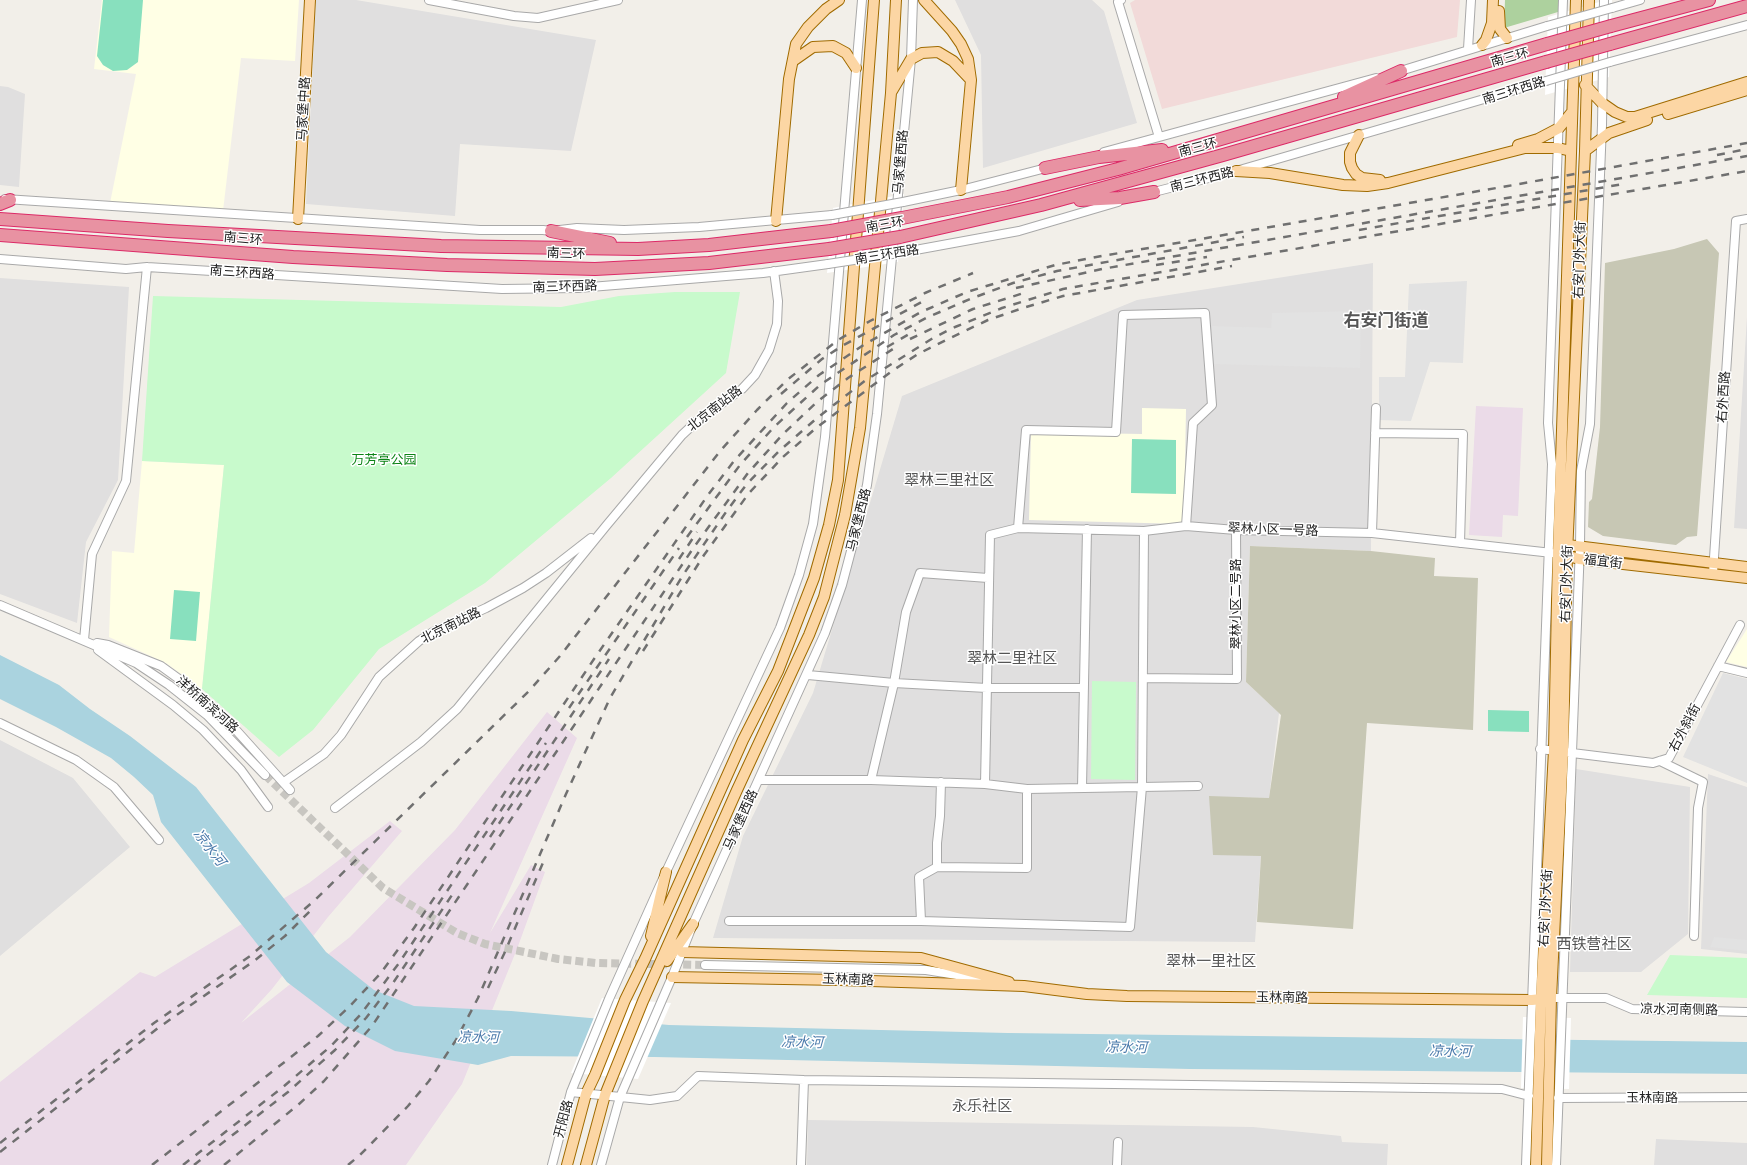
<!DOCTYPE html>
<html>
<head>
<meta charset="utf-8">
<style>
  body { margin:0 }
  canvas { display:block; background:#f2efe9 }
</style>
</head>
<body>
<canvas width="1747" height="1165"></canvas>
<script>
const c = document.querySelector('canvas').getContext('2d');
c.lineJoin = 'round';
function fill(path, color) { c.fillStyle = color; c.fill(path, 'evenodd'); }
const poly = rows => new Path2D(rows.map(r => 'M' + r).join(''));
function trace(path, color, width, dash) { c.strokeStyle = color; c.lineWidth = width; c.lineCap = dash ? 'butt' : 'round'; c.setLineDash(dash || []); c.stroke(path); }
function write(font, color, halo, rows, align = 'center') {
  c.font = font + ' "Fira Sans Condensed","Noto Sans SC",sans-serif'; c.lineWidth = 3; c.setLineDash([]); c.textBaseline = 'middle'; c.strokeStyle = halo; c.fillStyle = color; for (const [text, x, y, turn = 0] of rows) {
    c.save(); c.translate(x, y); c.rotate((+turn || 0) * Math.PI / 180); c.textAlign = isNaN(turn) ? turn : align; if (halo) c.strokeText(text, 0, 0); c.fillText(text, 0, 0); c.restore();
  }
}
fill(poly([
  [316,0,356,0,596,40,571,151,460,144,455,216,306,204],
  [955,0,1092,0,1104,11,1137,123,983,168,981,55],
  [0,86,8,87,25,94,19,187,0,185],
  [1373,263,1371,551,1250,546,1246,682,1279,713,1269,798,1209,797,1261,856,1255,942,713,938,743,836,813,693,902,396,1137,300],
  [0,278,129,287,118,480,86,542,77,623,0,594],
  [1747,317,1747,529,1734,528],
  [0,740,73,778,130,847,0,956],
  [1576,769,1690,787,1688,934,1641,972,1570,972],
  [1708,774,1747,787,1747,954,1701,949],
  [808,1120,1253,1127,1341,1136,1342,1142,1388,1144,1387,1165,807,1165],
  [1656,1139,1747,1143,1747,1165,1654,1165]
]), '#e0dfdf');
fill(poly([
  [1135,0,1460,0,1457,37,1162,109,1130,3]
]), '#f2dad9');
fill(poly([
  [1476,406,1523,408,1518,516,1503,515,1502,537,1469,535],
  [547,712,577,738,490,933,531,865,545,872,517,949,462,1084,406,1165,0,1165,0,1082,140,972,155,977,309,883,390,821,402,831,328,917,272,989,241,1023,350,937,455,830]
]), '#ebdbe8');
fill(poly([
  [102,0,299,0,295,61,241,58,223,211,110,203,136,74,94,69],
  [1142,408,1186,409,1184,524,1029,520,1031,432,1142,434],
  [142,461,224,465,202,689,166,663,109,637,112,551,134,553],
  [1747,629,1747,667,1726,662]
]), '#ffffe5');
fill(poly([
  [1707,239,1719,253,1697,536,1687,537,1676,545,1603,536,1588,527,1589,502,1592,499,1600,427,1605,263,1674,249],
  [1250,546,1371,551,1435,558,1434,576,1478,578,1473,730,1367,723,1353,929,1257,922,1261,856,1213,855,1209,796,1269,798,1281,715,1246,682]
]), '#c7c7b4');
fill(poly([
  [1505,0,1558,0,1558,12,1504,28]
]), '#add19e');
fill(poly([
  [675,292,740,292,726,373,611,478,485,583,379,649,313,730,279,757,202,689,224,465,142,461,153,296,561,307,619,296],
  [1092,681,1136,682,1135,780,1091,779],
  [1670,955,1747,958,1747,998,1647,995]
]), '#c8facc');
fill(poly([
  [103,0,143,0,138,62,127,70,113,71,103,65,97,56],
  [1132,439,1176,440,1176,494,1131,493],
  [174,590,200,592,196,641,170,639],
  [1488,710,1529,711,1529,732,1488,731]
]), '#88e0be');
fill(poly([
  [1467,281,1463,363,1430,362,1411,421,1379,420,1379,377,1405,377,1409,284],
  [1361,311,1360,368,1212,364,1212,326,1271,328,1272,313],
  [1723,673,1747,679,1747,783,1683,757],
  [1714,937,1747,940,1747,951,1710,947]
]), '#e2e2e2');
fill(poly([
  [0,655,59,685,90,709,130,736,196,787,326,952,374,990,414,1006,511,1011,669,1025,1008,1033,1747,1042,1747,1074,1190,1069,654,1057,511,1056,478,1065,395,1051,345,1026,287,982,161,822,153,795,134,777,111,758,56,727,0,699]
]), '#aad3df');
fill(poly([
  [1606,0,1612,0,1609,77,1545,95,1548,17],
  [904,194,898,262,827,273,833,208],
  [602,998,671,1003,638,1079,571,1073],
  [1523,1017,1571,1018,1569,1089,1521,1088]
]), '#fff');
trace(poly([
  [265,775,383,888,457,933,485,944,558,959,596,963,705,965]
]), '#c8c6c1', 8, [8, 4]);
const minor = poly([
  [429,0,514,16,538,18,618,0],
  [1121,0,1118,2,1159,137],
  [1612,8,1640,0],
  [1468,49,1471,0],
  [1610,62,1747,25],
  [1397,72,1547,26],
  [1104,152,1376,78],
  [1150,193,1236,171,1546,81],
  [5,199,480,230,543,230,551,231,577,228,624,230,699,227,832,215],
  [903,202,961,190,1050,167],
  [899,253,1019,231,1118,202],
  [0,259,126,269,147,267,502,289,578,288,763,273,828,264],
  [1375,433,1463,434,1460,543],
  [1018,528,1026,430,1116,432,1123,315,1205,313,1212,405,1193,423,1186,526],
  [1372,533,1376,408],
  [1713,573,1736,221,1747,219],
  [988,578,920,573,906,612,894,683,987,688,1084,688],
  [0,605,136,663,169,685,207,715,265,775],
  [84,640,92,554,126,481,147,267],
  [97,643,108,645,161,666,190,687,227,720,290,790],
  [98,650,173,705,203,730,241,770,268,807],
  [1718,666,1747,673],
  [808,675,894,683,871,780],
  [1143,678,1237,679,1236,530],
  [0,723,76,760,114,787,159,840],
  [1540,749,1653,763,1669,758,1740,625],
  [1660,761,1703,782,1698,808,1694,936],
  [759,780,871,780,985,784,1027,789,1198,786],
  [284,782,324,754,341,735,379,677,419,641,433,632,486,608,523,588,546,573,591,538],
  [985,784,990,535,1018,528,1144,531,1186,526,1236,530,1372,533,1552,553],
  [1082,788,1087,529],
  [335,808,421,742,457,709,606,526,682,435,697,421,742,389,755,375,769,350,777,324,778,301,774,271],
  [937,867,937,843,940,816,941,782],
  [729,921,921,921,1130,927,1142,787,1144,531],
  [921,921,919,877,937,867,1027,868,1027,789],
  [705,965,926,970,988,980],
  [1556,998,1606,998,1632,1009,1747,1012],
  [571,1092,650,1100,677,1096,698,1076,804,1080,1502,1089,1529,1096],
  [1558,1098,1747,1097],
  [552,1165,571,1092,609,999,666,872,780,628,799,575,813,524,825,437,862,0],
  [601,1165,620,1097,672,977,693,924,825,633,842,585,856,532,867,485,877,414,911,59,913,0],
  [801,1165,804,1080],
  [1117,1165,1118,1142],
  [1526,1165,1552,464,1548,423,1563,0],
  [1556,1165,1580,546,1581,471,1590,424,1602,125,1604,0]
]);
const major = poly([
  [924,0,952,31,961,44,968,59,971,80,961,190],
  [1499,11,1500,29,1507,38],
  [1482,45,1486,40,1492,23,1493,0],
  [793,61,813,47,833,46,846,53,856,68],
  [1585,85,1602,103,1615,112,1627,117,1635,117,1747,82],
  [892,91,911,59,922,53,938,52,953,61,971,80],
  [1668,114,1747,90],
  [1359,135,1350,153,1350,162,1352,168,1356,174,1362,178,1380,180],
  [1518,145,1538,139,1559,128,1572,112],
  [1585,151,1609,133,1647,120],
  [1236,171,1270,173,1343,185,1367,186,1388,183,1525,148,1558,148,1571,151],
  [298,219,310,0],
  [776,221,789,79,796,44,808,27,826,9,839,0],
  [1564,548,1568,545,1747,567],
  [1562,554,1579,559,1747,578],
  [651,936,666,872],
  [682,952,921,958,1009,982],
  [667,961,693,924],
  [672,977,840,980,1024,986,1087,994,1127,996,1532,1000,1541,999],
  [567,1165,586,1094,595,1075,625,1000,645,959,743,740,778,671,814,578,829,525,838,480,874,0],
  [586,1165,605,1095,643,1001,737,790,809,635,824,597,845,515,860,428,891,93,896,0],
  [1536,1165,1541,999,1554,750,1558,553,1576,0],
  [1547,1165,1551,998,1563,751,1567,554,1585,151,1589,0]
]);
const highway = poly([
  [1611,26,1709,0],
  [1610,44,1747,6],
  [1344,97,1401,71],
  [1045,168,1099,157,1162,150],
  [1080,200,1120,198,1154,192],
  [0,204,10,200],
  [902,218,1008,197,1118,169,1547,44],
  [0,219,168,231,441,246,638,249,709,245,831,231],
  [551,231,610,243],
  [0,235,293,257,447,265,595,269,709,263,829,249],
  [900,237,1041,205,1223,155,1546,62]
]);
trace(minor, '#a9a9a9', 10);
trace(major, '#a06b00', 12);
trace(highway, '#dc2a67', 14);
trace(minor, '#fff', 8);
trace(major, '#fcd6a4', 10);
trace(highway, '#e892a2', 12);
trace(poly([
  [1717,155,1747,149],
  [1359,230,1623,184],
  [1156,265,1207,257],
  [1016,288,1102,269,1747,156],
  [910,339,973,309,1027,292],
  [887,347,916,330],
  [781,394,822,359,842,346,927,299],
  [687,537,740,465,774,427,820,385,894,335,926,318,970,299,1013,283,1057,271,1244,237],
  [679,559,697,532],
  [643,651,704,555,749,493,783,457,816,428,892,371,918,354,948,339,988,320,1023,308,1063,296,1232,266],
  [569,708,679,548],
  [490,837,609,659],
  [488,988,504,954,545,858],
  [0,1143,154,1023,250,956,315,900,529,691,560,656,721,450,757,410,787,380,838,340,870,321,925,293,973,273],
  [0,1152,158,1028,254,961,285,936,314,907],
  [152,1165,318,1036,349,1007,380,974,414,928,594,659,708,495,734,461,787,403,819,375,862,346,921,312,967,292,1055,265,1102,256,1508,186,1747,143],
  [183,1165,283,1087,331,1046,361,1014,399,963,546,743],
  [194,1165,288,1092,335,1050,366,1018,393,983,452,895],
  [224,1165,298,1105,324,1081,372,1026,694,547,748,473,783,434,818,401,848,378,896,347],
  [348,1165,360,1155,408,1106,429,1081,456,1040,478,998,566,794,610,698,683,575,726,512,746,485,778,452,817,418,866,380,933,338,955,327,1002,308,1063,289,1747,171]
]), '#707070', 2.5, [8, 8]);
const minorBridge = poly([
  [1547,26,1612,8],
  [1546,81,1610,62],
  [832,215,903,202],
  [828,264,899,253]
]);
const highwayBridge = poly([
  [1547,44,1611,26],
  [1546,62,1610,44],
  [831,231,902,218],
  [829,249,900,237]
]);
trace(minorBridge, '#a9a9a9', 10, []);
trace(highwayBridge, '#dc2a67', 14, []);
trace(minorBridge, '#fff', 8);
trace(highwayBridge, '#e892a2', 12);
write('13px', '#222', '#fff', [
  ["南三环",1510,58,-16],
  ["南三环西路",1514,91,-17],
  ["马家堡中路",304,109,-87],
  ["南三环",1198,148,-15],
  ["马家堡西路",901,162,-85],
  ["南三环西路",1202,180,-14],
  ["南三环",885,225,-10],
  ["南三环",243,239,5],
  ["南三环",566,254,2],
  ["南三环西路",887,255,-9],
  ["右安门外大街",1580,260,-88],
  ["南三环西路",242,273,4],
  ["南三环西路",565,287,-2],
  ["右外西路",1724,397,-86],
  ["北京南站路",715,409,-38],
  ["马家堡西路",859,520,-76],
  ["翠林小区一号路",1273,530,2],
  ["福宜街",1603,562,7],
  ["右安门外大街",1567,584,-88],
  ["翠林小区二号路",1236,604,-90],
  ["北京南站路",451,626,-26],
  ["洋桥南滨河路",207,705,42],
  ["右外斜街",1685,728,-62],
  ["马家堡西路",741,820,-66],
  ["右安门外大街",1546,908,-87],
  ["玉林南路",848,980,2],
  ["玉林南路",1282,998,1],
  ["凉水河南侧路",1679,1010,1],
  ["玉林南路",1652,1098],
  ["开阳路",564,1119,-75]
]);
write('13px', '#0c8416', '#fff', [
  ["万芳亭公园",384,460]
]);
write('italic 14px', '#4a7aab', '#fff', [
  ["凉水河",209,848,52],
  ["凉水河",478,1038,1],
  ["凉水河",802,1043,1],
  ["凉水河",1126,1048,1],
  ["凉水河",1450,1052,1]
]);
write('15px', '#555', '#fff', [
  ["翠林三里社区",949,481],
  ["翠林二里社区",1012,659],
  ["西铁营社区",1594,945],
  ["翠林一里社区",1211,962],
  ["永乐社区",982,1107]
]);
write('bold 17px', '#555', '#fff', [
  ["右安门街道",1386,321]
]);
</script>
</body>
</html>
